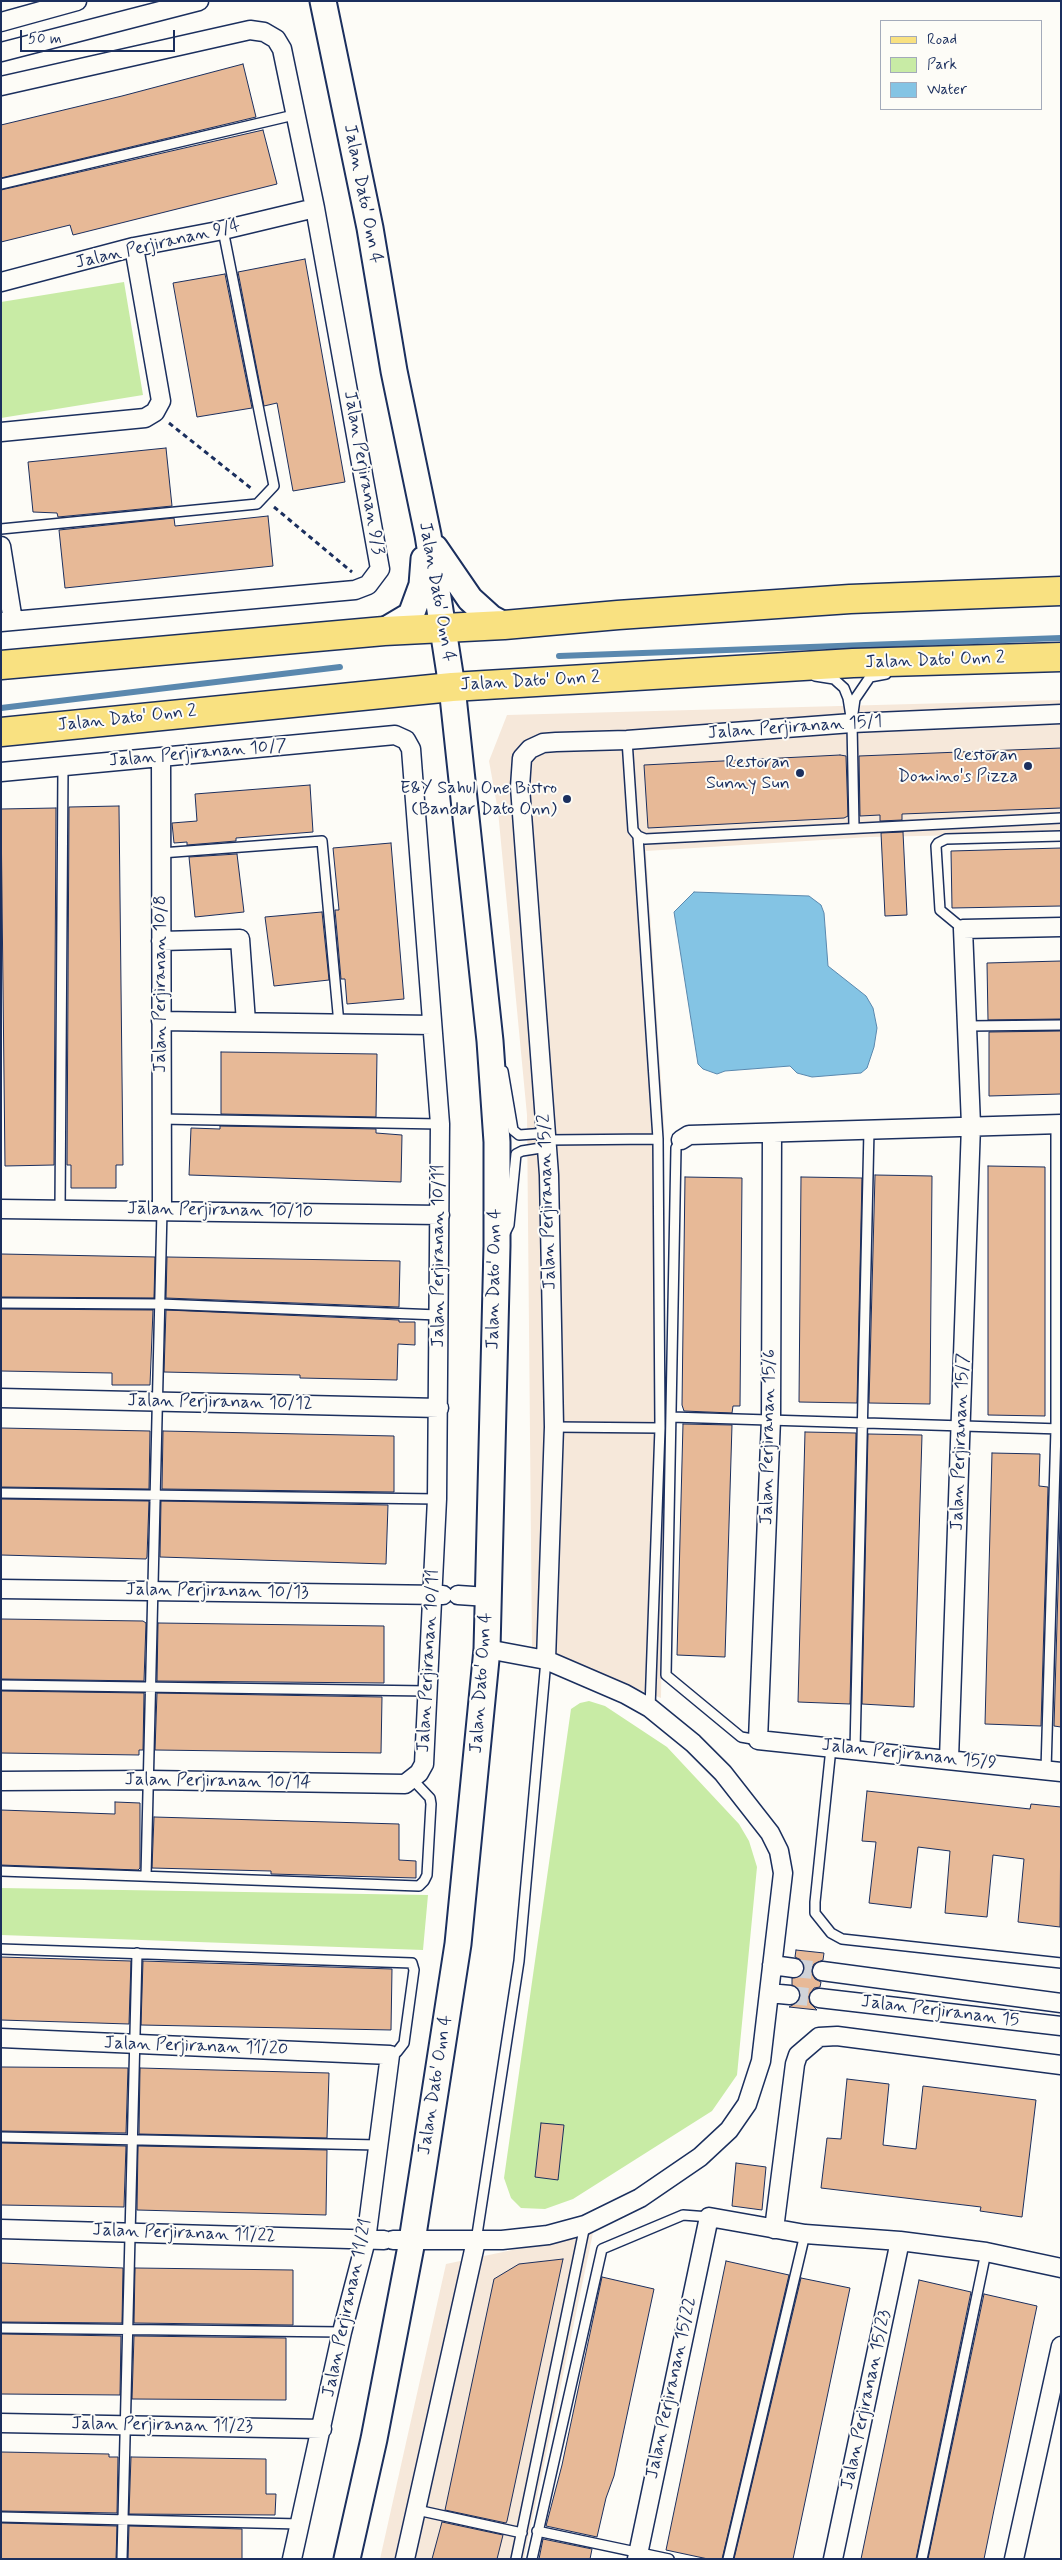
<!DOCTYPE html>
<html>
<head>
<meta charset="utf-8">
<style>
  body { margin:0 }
  #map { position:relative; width:1062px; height:2560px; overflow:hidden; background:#fdfcf7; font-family:Mynerve,sans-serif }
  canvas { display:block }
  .frame { position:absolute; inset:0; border:2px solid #1b2f5e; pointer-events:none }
  .legend { position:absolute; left:880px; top:20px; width:162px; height:90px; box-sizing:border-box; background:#fdfcf7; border:1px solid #a3aaba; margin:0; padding:6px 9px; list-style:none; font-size:15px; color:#1b2f5e }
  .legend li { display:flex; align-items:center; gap:10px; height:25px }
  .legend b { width:25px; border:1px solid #a3aaba }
  .scale { position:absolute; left:20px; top:30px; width:155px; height:22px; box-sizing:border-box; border:2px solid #1b2f5e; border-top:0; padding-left:6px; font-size:15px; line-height:18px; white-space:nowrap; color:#1b2f5e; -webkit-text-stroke:4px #fdfcf7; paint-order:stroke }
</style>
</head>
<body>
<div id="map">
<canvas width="1062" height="2560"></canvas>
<div class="frame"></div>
<ul class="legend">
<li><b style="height:6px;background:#f9e181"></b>Road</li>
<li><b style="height:14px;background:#c8eba5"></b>Park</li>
<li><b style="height:14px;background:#84c4e4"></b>Water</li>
</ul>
<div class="scale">50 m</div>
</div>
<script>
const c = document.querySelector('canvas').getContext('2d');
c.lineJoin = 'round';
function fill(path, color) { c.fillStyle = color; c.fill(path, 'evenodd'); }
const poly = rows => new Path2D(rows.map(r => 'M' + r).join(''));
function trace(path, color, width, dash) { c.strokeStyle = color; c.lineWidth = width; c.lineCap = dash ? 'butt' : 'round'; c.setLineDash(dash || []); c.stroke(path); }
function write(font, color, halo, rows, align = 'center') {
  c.font = font + ' Mynerve,sans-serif'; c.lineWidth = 4; c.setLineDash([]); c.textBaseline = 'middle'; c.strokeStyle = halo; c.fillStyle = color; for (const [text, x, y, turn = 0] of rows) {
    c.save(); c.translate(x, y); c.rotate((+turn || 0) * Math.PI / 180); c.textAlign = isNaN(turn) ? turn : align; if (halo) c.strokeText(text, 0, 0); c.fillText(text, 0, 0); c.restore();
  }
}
fill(poly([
  [1061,700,1061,833,870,837,646,851,664,1125,665,1405,661,1698,532,1649,527,1115,498,811,489,761,507,715],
  [593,2233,524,2559,380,2559,446,2264]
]), '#f6e8da');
fill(poly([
  [124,282,143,395,1,418,1,302],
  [589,1701,605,1706,667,1747,739,1824,749,1841,757,1867,737,2075,712,2111,573,2199,545,2209,521,2208,511,2198,504,2178,571,1709,580,1703],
  [1,1888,428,1895,423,1950,1,1935]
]), '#c8eba5');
const water = poly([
  [694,892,809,896,821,905,824,913,828,966,866,996,873,1008,877,1028,874,1047,867,1068,861,1073,812,1077,797,1073,790,1066,725,1071,717,1074,703,1069,698,1064,674,912,694,892]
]);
fill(water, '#84c4e4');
trace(water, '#5a88ae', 1);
trace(poly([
  [559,656,1061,638],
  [1,708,340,667]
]), '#5a88ae', 6);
const building = poly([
  [243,64,256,117,1,178,1,125,122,96,243,64],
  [263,130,277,184,73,235,70,225,1,242,1,190,263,130],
  [305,259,345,482,293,491,277,403,264,406,238,272,305,259],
  [225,274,252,408,197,417,173,283,225,274],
  [166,448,172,506,58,517,57,513,33,512,28,462,166,448],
  [268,516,273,566,65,588,59,530,174,518,175,526,268,516],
  [1061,748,1061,808,902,814,902,820,880,821,880,815,860,816,859,756,1061,748],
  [840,755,846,756,848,816,844,818,648,828,644,765,840,755],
  [310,785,313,832,236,838,236,841,187,845,187,842,174,843,172,823,197,821,195,794,310,785],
  [119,806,123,1165,116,1165,116,1188,71,1188,71,1165,67,1165,69,807,119,806],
  [56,808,54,1165,5,1166,1,809,56,808],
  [903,832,907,915,885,916,881,833,903,832],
  [391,843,404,999,347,1004,345,979,341,979,335,910,339,910,333,848,391,843],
  [1061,848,1061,906,952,908,951,851,1061,848],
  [237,854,244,912,195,917,189,857,237,854],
  [322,912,329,980,274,986,265,917,322,912],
  [1061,961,1061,1019,988,1020,987,963,1061,961],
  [1061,1031,1061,1094,989,1096,989,1032,1061,1031],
  [221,1052,377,1054,376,1117,221,1114,221,1052],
  [220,1126,376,1129,376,1133,402,1135,401,1182,189,1175,191,1128,220,1129,220,1126],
  [988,1166,1045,1167,1045,1416,988,1415,988,1166],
  [875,1175,932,1176,930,1404,869,1403,875,1175],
  [685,1177,742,1178,740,1406,733,1406,732,1413,684,1411,682,1405,685,1177],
  [801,1177,862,1178,857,1403,799,1402,801,1177],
  [1,1254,155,1257,154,1298,1,1297,1,1254],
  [167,1257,400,1261,399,1307,166,1298,167,1257],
  [1,1309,153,1310,150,1385,112,1385,112,1373,1,1371,1,1309],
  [166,1310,399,1320,399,1322,415,1322,415,1345,398,1344,397,1380,300,1378,300,1375,164,1372,166,1310],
  [683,1424,732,1425,725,1657,677,1655,683,1424],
  [1,1428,150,1431,149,1489,1,1487,1,1428],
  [163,1431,394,1436,394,1492,162,1489,163,1431],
  [805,1432,856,1433,850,1704,798,1702,805,1432],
  [868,1434,922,1435,914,1707,862,1704,868,1434],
  [992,1453,1040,1454,1039,1486,1048,1487,1041,1726,985,1724,992,1453],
  [1061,1487,1061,1727,1054,1726,1061,1487],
  [1,1499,149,1501,147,1557,146,1559,1,1555,1,1499],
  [161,1501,388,1505,386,1564,160,1557,161,1501],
  [1,1619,143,1621,146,1623,144,1681,1,1679,1,1619],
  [158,1623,384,1626,384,1683,157,1681,158,1623],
  [1,1691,144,1693,143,1750,139,1750,139,1755,1,1753,1,1691],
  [157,1693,382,1697,381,1753,155,1750,157,1693],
  [867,1791,1030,1809,1031,1804,1061,1807,1060,1927,1018,1922,1024,1859,993,1855,987,1917,945,1913,950,1851,918,1847,911,1908,869,1903,876,1842,862,1841,867,1791],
  [115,1802,140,1803,140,1868,138,1870,1,1865,1,1810,115,1814,115,1802],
  [154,1817,399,1824,399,1860,416,1861,416,1878,271,1874,271,1871,152,1868,154,1817],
  [796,1950,824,1953,823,1960,814,1964,811,1970,815,1979,821,1982,820,1987,814,1988,809,1996,810,2003,817,2010,789,2007,798,2002,800,1996,799,1990,792,1985,792,1978,802,1975,805,1969,801,1960,795,1957,796,1950],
  [1,1957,131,1961,129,2024,1,2020,1,1957],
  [143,1961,392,1969,391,2030,141,2025,143,1961],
  [1,2067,128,2068,126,2133,1,2131,1,2067],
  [140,2068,329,2073,327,2138,139,2134,140,2068],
  [847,2079,889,2084,883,2145,916,2149,923,2086,1036,2100,1022,2217,980,2211,981,2207,821,2188,827,2138,841,2139,847,2079],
  [541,2123,564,2125,558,2180,535,2177,541,2123],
  [1,2143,126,2146,124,2207,1,2205,1,2143],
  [138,2146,327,2150,326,2215,137,2210,138,2146],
  [736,2163,766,2167,762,2210,732,2206,736,2163],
  [563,2259,507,2521,506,2523,445,2510,494,2279,519,2264,563,2259],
  [726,2261,789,2275,722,2559,708,2559,666,2550,726,2261],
  [1,2263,123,2268,122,2323,1,2322,1,2263],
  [135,2268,293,2270,293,2325,134,2323,135,2268],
  [602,2277,654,2289,614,2476,606,2498,597,2537,546,2526,562,2465,602,2277],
  [801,2278,850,2288,793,2559,734,2559,801,2278],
  [919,2280,971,2292,916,2559,861,2559,919,2280],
  [984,2294,1037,2306,994,2510,984,2559,928,2559,984,2294],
  [1,2334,121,2336,120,2395,1,2394,1,2334],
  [134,2336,286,2338,286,2400,132,2399,134,2336],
  [1,2452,109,2454,109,2457,118,2457,117,2513,1,2511,1,2452],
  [131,2457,266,2459,266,2494,276,2494,275,2515,129,2514,131,2457],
  [442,2522,503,2535,497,2559,432,2559,442,2522],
  [1,2523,117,2526,116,2559,1,2559,1,2523],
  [129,2526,242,2529,242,2559,128,2559,129,2526],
  [543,2539,592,2549,590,2559,539,2559,543,2539]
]);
fill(building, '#e7b997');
trace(building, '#1b2f5e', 1);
trace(poly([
  [794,1968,822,1971],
  [790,1995,819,1998]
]), '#d0d3d8', 18, [18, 9]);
const service = poly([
  [1,184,294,115],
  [1,529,257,504,274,486,223,230],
  [815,676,834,679,844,688,848,698,852,723,854,827],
  [853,713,855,699,870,677,886,674],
  [627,740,633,830,638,836,645,839,1061,818],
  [638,836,658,1139,660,1428,650,1708],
  [161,853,322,841,339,1024],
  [963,929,940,910,936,846,938,843,946,839,1061,836],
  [968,1026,1061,1025],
  [503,1071,513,1130,519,1135,546,1133],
  [160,1119,440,1124],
  [547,1140,658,1139],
  [681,1140,676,1148,666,1675,741,1737,758,1740],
  [60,1210,63,767],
  [505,1233,509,1225,516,1154,522,1151,547,1147],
  [1,1303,160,1304,438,1315],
  [671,1417,1061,1429],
  [554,1427,660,1428],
  [1,1493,437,1499],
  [1,1685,428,1691],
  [831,1748,815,1902,815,1913,831,1933,842,1939,1061,1963],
  [855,1750,869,1130],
  [1046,1770,1056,1429,1056,1124],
  [1,1871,419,1886,424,1881,427,1875,431,1804,430,1798,413,1780],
  [146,1876,162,1210],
  [1,1949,412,1963,414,1970,404,2043,397,2052,390,2055],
  [1,2137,378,2145],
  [476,2241,519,1961,546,1660],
  [1,2328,342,2332],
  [417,2510,522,2533],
  [1,2517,300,2524],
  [537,2531,669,2559],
  [122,2559,137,1953],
  [516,2559,585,2225],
  [532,2559,602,2249,683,2215,709,2217],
  [728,2559,805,2234],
  [922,2559,986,2252]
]);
const minor = poly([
  [1,22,77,1],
  [1,52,199,1],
  [1,86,250,30,264,32,276,39,282,49,315,208,380,569,368,585,355,590,1,622],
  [1,282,134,247,223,230,315,208],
  [1,432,145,418,155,412,161,401,134,247],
  [1,546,13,621],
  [161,757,162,1210],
  [1,772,395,735,406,740,411,749,440,1124,437,1499,424,1764,419,1773,405,1784,149,1780,1,1781],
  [161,941,240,939,246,1022],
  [161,1021,432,1025],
  [772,1133,771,1419,758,1740,1061,1772],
  [681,1140,689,1135,1061,1124],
  [1,1209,440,1215],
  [1,1398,439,1408],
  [1,1589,443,1595],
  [458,1595,488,1597],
  [546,1660,554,1427,549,1175,520,787,522,758,530,749,543,743,556,742,627,740,852,723,1061,714],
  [949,1759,971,1125,963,929,1061,927],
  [772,1965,794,1968],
  [822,1971,1061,2003],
  [769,1993,790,1995],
  [819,1998,1061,2026],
  [1,2038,390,2055,366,2240,342,2332,292,2559],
  [1,2229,384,2240],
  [774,2229,795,2064,798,2055,819,2037,837,2036,1061,2065],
  [393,2240,502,2240,548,2235,585,2225,640,2198,700,2157,729,2130,747,2104,761,2061,783,1873,779,1851,770,1833,723,1773,693,1743,650,1708,625,1694,546,1660,487,1649],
  [1,2423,322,2429],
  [405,2559,476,2241],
  [637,2559,709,2217,805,2234,900,2241,986,2252,1061,2268],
  [833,2559,900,2241],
  [1014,2559,1061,2346]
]);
const secondary = poly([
  [323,1,370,228,394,371,428,535,443,629,452,687,490,1041,497,1142,497,1246,487,1649,458,1944,412,2241,374,2439,347,2559],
  [435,548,470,599,491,618,504,625],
  [384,631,411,615,422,585,424,559]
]);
const primary = poly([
  [1,665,384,631,504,625,618,615,850,599,1061,591],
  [1,732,452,687,853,663,1061,657]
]);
trace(service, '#1b2f5e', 12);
trace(minor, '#1b2f5e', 21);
trace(secondary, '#1b2f5e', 29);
trace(primary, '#1b2f5e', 31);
trace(poly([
  [169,423,252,489],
  [274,507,352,572]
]), '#1b2f5e', 3, [5, 4]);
trace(service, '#fdfcf7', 9);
trace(minor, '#fdfcf7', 18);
trace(secondary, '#fdfcf7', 25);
trace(primary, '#f9e181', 28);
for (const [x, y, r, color] of [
  [1028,766,5,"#1b2f5e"],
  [800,773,5,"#1b2f5e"],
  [567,799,5,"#1b2f5e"]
]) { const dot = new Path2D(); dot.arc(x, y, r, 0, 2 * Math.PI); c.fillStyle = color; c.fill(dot); trace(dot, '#fdfcf7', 2); }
write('18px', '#1b2f5e', '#fdfcf7', [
  ["Jalan Dato' Onn 4",362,194,79],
  ["Jalan Perjiranan 9/4",158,245,-13],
  ["Jalan Perjiranan 9/3",363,473,80],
  ["Jalan Dato' Onn 4",436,592,80],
  ["Jalan Dato' Onn 2",935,661,-2],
  ["Jalan Dato' Onn 2",530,682,-3],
  ["Jalan Dato' Onn 2",127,719,-6],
  ["Jalan Perjiranan 15/1",795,728,-4],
  ["Jalan Perjiranan 10/7",198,754,-5],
  ["Jalan Perjiranan 10/8",161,984,-90],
  ["Jalan Perjiranan 15/2",548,1202,-92],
  ["Jalan Perjiranan 10/10",220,1211,1],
  ["Jalan Perjiranan 10/11",439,1256,-90],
  ["Jalan Dato' Onn 4",495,1279,-89],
  ["Jalan Perjiranan 10/12",220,1403,1],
  ["Jalan Perjiranan 15/6",769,1437,-89],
  ["Jalan Perjiranan 15/7",961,1442,-88],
  ["Jalan Perjiranan 10/13",217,1592,1],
  ["Jalan Perjiranan 10/11",429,1661,-87],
  ["Jalan Dato' Onn 4",482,1683,-86],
  ["Jalan Perjiranan 15/9",909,1755,6],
  ["Jalan Perjiranan 10/14",218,1782,1],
  ["Jalan Perjiranan 15",940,2012,7],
  ["Jalan Perjiranan 11/20",196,2047,2],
  ["Jalan Dato' Onn 4",436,2085,-81],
  ["Jalan Perjiranan 11/22",184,2234,2],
  ["Jalan Perjiranan 11/21",348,2308,-78],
  ["Jalan Perjiranan 15/22",672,2388,-78],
  ["Jalan Perjiranan 15/23",867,2400,-78],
  ["Jalan Perjiranan 11/23",162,2426,1]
]);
write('18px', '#1b2f5e', '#fdfcf7', [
  ["Restoran",1018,756],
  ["Domino's Pizza",1018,777],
  ["Restoran",790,763],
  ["Sunny Sun",790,784],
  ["E&Y Sahul One Bistro",557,789],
  ["(Bandar Dato Onn)",557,810]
], 'right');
</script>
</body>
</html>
